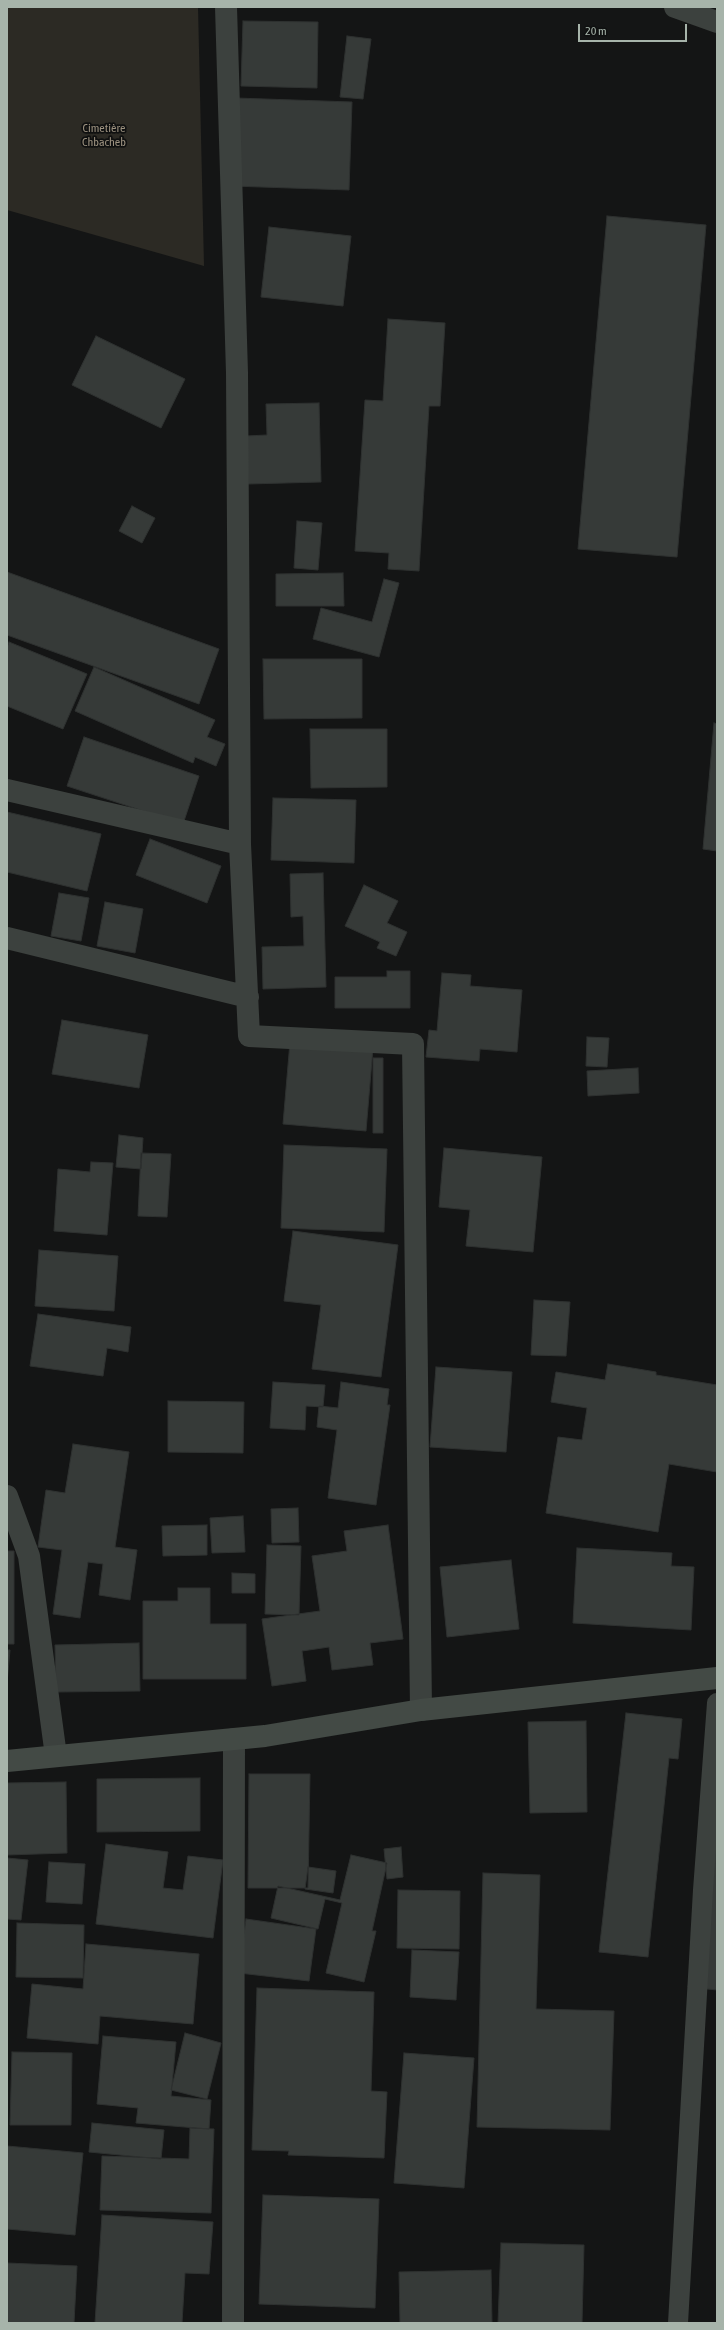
<!DOCTYPE html>
<html>
<head>
<meta charset="utf-8">
<style>
  body { margin:0 }
  #map { position:relative; width:724px; height:2330px; overflow:hidden; background:#141515; font-family:"Asap Condensed",sans-serif }
  canvas { display:block }
  .frame { position:absolute; inset:0; border:8px solid #a7b4aa; pointer-events:none }
  .scale { position:absolute; left:578px; top:24px; width:109px; height:18px; box-sizing:border-box; border:2px solid #a7b4aa; border-top:0; padding-left:5px; font-size:12px; line-height:14px; white-space:nowrap; color:#a7b4aa; -webkit-text-stroke:3px #0f1010; paint-order:stroke }
</style>
</head>
<body>
<div id="map">
<canvas width="724" height="2330"></canvas>
<div class="frame"></div>
<div class="scale">20 m</div>
</div>
<script>
const c = document.querySelector('canvas').getContext('2d');
c.lineJoin = 'round';
function fill(path, color) { c.fillStyle = color; c.fill(path, 'evenodd'); }
const poly = rows => new Path2D(rows.map(r => 'M' + r).join(''));
function trace(path, color, width, dash) { c.strokeStyle = color; c.lineWidth = width; c.lineCap = dash ? 'butt' : 'round'; c.setLineDash(dash || []); c.stroke(path); }
function write(font, color, halo, rows, align = 'center') {
  c.font = font + ' "Asap Condensed",sans-serif'; c.lineWidth = 3.5; c.setLineDash([]); c.textBaseline = 'middle'; c.strokeStyle = halo; c.fillStyle = color; for (const [text, x, y, turn = 0] of rows) {
    c.save(); c.translate(x, y); c.rotate((+turn || 0) * Math.PI / 180); c.textAlign = isNaN(turn) ? turn : align; if (halo) c.strokeText(text, 0, 0); c.fillText(text, 0, 0); c.restore();
  }
}
fill(poly([
  [7,7,198,7,204,266,7,210]
]), '#2c2a24');
const building = poly([
  [243,21,318,22,317,88,241,86,243,21],
  [347,36,371,39,363,99,340,97,347,36],
  [236,98,352,102,349,190,232,186,236,98],
  [607,216,706,225,677,557,578,549,607,216],
  [269,227,351,236,343,306,261,297,269,227],
  [388,319,445,323,440,406,429,406,419,571,388,569,389,553,355,551,365,400,383,401,388,319],
  [96,336,185,379,161,428,72,385,96,336],
  [319,403,321,482,248,484,246,436,267,435,266,404,319,403],
  [132,506,155,518,142,543,119,531,132,506],
  [297,521,322,523,318,570,294,568,297,521],
  [7,572,219,649,199,704,7,635,7,572],
  [343,573,344,606,276,606,276,574,343,573],
  [384,579,399,583,379,657,313,639,321,608,372,622,384,579],
  [9,642,87,674,63,729,7,706,7,648,9,642],
  [263,659,362,659,362,718,264,719,263,659],
  [94,667,215,720,207,737,225,744,216,766,195,757,193,763,75,711,94,667],
  [714,723,717,724,717,851,703,849,714,723],
  [310,729,387,729,387,787,311,788,310,729],
  [84,737,199,776,183,824,67,786,84,737],
  [273,798,356,800,354,863,271,860,273,798],
  [7,812,101,834,87,891,7,872,7,812],
  [150,839,221,866,207,903,136,875,150,839],
  [323,873,326,987,263,989,262,947,304,946,303,916,291,917,290,874,323,873],
  [364,885,398,901,387,923,407,932,396,956,377,948,380,942,345,926,364,885],
  [59,893,89,898,81,941,51,936,59,893],
  [105,902,143,909,135,953,97,946,105,902],
  [387,971,410,971,410,1008,335,1008,335,977,387,977,387,971],
  [442,973,471,975,470,986,522,990,517,1052,480,1049,479,1061,426,1057,429,1030,437,1031,442,973],
  [62,1020,148,1035,139,1088,52,1074,62,1020],
  [587,1037,609,1038,607,1067,586,1066,587,1037],
  [290,1042,373,1048,366,1131,283,1124,290,1042],
  [373,1058,383,1058,383,1133,373,1133,373,1058],
  [638,1068,639,1093,588,1096,587,1071,638,1068],
  [119,1135,143,1138,141,1169,116,1167,119,1135],
  [284,1145,387,1149,384,1232,281,1228,284,1145],
  [444,1148,542,1157,533,1252,466,1246,470,1210,439,1207,444,1148],
  [141,1153,171,1154,167,1217,138,1216,141,1153],
  [91,1162,113,1163,107,1235,54,1231,58,1169,90,1172,91,1162],
  [293,1231,398,1245,381,1377,312,1369,321,1305,284,1301,293,1231],
  [39,1250,118,1256,114,1311,35,1306,39,1250],
  [534,1300,570,1302,566,1356,531,1355,534,1300],
  [38,1314,131,1327,128,1352,107,1348,103,1376,30,1366,38,1314],
  [608,1364,656,1372,656,1375,717,1385,717,1472,669,1464,658,1532,546,1513,558,1437,582,1440,587,1408,551,1402,556,1372,605,1380,608,1364],
  [436,1367,512,1372,506,1452,430,1447,436,1367],
  [273,1382,325,1385,323,1407,306,1406,305,1430,270,1428,273,1382],
  [341,1382,389,1389,387,1405,390,1405,376,1505,328,1498,337,1430,317,1427,319,1406,338,1408,341,1382],
  [168,1401,244,1402,243,1453,168,1452,168,1401],
  [73,1444,129,1452,115,1547,137,1550,130,1600,99,1595,103,1564,88,1562,80,1618,53,1614,62,1550,38,1547,46,1490,65,1493,73,1444],
  [298,1508,299,1542,272,1543,271,1509,298,1508],
  [243,1516,245,1552,212,1553,210,1518,243,1516],
  [207,1525,207,1555,163,1556,162,1526,207,1525],
  [388,1525,403,1639,370,1643,373,1665,332,1670,329,1647,302,1651,306,1681,272,1686,262,1619,320,1611,312,1556,347,1551,344,1531,388,1525],
  [267,1545,301,1546,299,1615,265,1614,267,1545],
  [577,1548,672,1553,671,1566,694,1567,691,1630,573,1623,577,1548],
  [7,1551,14,1551,14,1644,7,1644,7,1551],
  [511,1560,519,1629,447,1637,440,1567,511,1560],
  [232,1573,255,1574,255,1593,232,1593,232,1573],
  [178,1588,210,1588,210,1624,246,1624,246,1679,143,1679,143,1601,178,1601,178,1588],
  [139,1643,140,1691,56,1692,55,1645,139,1643],
  [7,1650,10,1650,7,1683,7,1650],
  [626,1713,682,1719,678,1759,669,1758,648,1957,599,1952,626,1713],
  [586,1721,587,1812,530,1813,528,1722,586,1721],
  [249,1774,310,1774,308,1888,248,1888,249,1774],
  [200,1778,200,1831,97,1832,97,1779,200,1778],
  [66,1782,67,1853,7,1855,7,1783,66,1782],
  [717,1835,717,1990,688,1987,717,1835],
  [106,1844,168,1852,163,1888,183,1890,188,1856,223,1860,213,1938,96,1924,106,1844],
  [401,1847,403,1877,387,1879,384,1849,401,1847],
  [351,1855,387,1863,372,1931,376,1931,364,1982,326,1973,342,1903,325,1899,318,1929,271,1918,278,1886,340,1900,351,1855],
  [7,1858,28,1860,21,1920,7,1919,7,1858],
  [49,1862,85,1864,82,1904,46,1902,49,1862],
  [308,1867,336,1871,333,1893,305,1889,308,1867],
  [483,1873,540,1875,536,2009,614,2011,610,2130,477,2127,483,1873],
  [398,1890,460,1891,459,1949,397,1948,398,1890],
  [246,1919,316,1929,309,1981,239,1973,246,1919],
  [17,1923,84,1925,83,1978,16,1977,17,1923],
  [86,1944,199,1954,193,2024,100,2016,98,2044,27,2038,32,1984,83,1989,86,1944],
  [412,1950,459,1952,456,2000,410,1997,412,1950],
  [257,1988,374,1992,371,2091,387,2092,384,2158,288,2155,289,2151,252,2150,257,1988],
  [185,2033,221,2043,207,2099,171,2090,185,2033],
  [103,2036,176,2042,171,2096,211,2100,209,2129,136,2123,138,2108,97,2104,103,2036],
  [12,2052,72,2053,71,2125,10,2125,12,2052],
  [404,2053,474,2058,464,2188,394,2183,404,2053],
  [92,2123,164,2130,161,2159,89,2152,92,2123],
  [190,2128,214,2129,211,2213,100,2210,102,2156,189,2159,190,2128],
  [7,2146,83,2153,75,2235,7,2229,7,2146],
  [263,2195,379,2199,375,2308,259,2304,263,2195],
  [102,2215,213,2222,209,2274,185,2273,182,2323,95,2323,102,2215],
  [501,2243,584,2245,582,2323,498,2323,501,2243],
  [7,2263,77,2266,74,2323,7,2323,7,2263],
  [491,2270,492,2323,400,2323,399,2272,491,2270]
]);
fill(building, '#363a38');
trace(building, '#2e3130', 1);
trace(poly([
  [678,2323,703,1890,717,1703]
]), '#3c413e', 20);
trace(poly([
  [226,7,237,373,240,844,249,1036,413,1044,421,1710],
  [675,7,717,22],
  [7,790,240,844],
  [7,938,248,997],
  [7,1496,29,1556,56,1756],
  [233,2323,234,1739]
]), '#3c413e', 22);
trace(poly([
  [7,1761,265,1736,421,1710,717,1678]
]), '#434a45', 22);
write('12px', '#9d9280', '#0f1010', [
  ["Cimetière",104,128],
  ["Chbacheb",104,142]
]);
</script>
</body>
</html>
